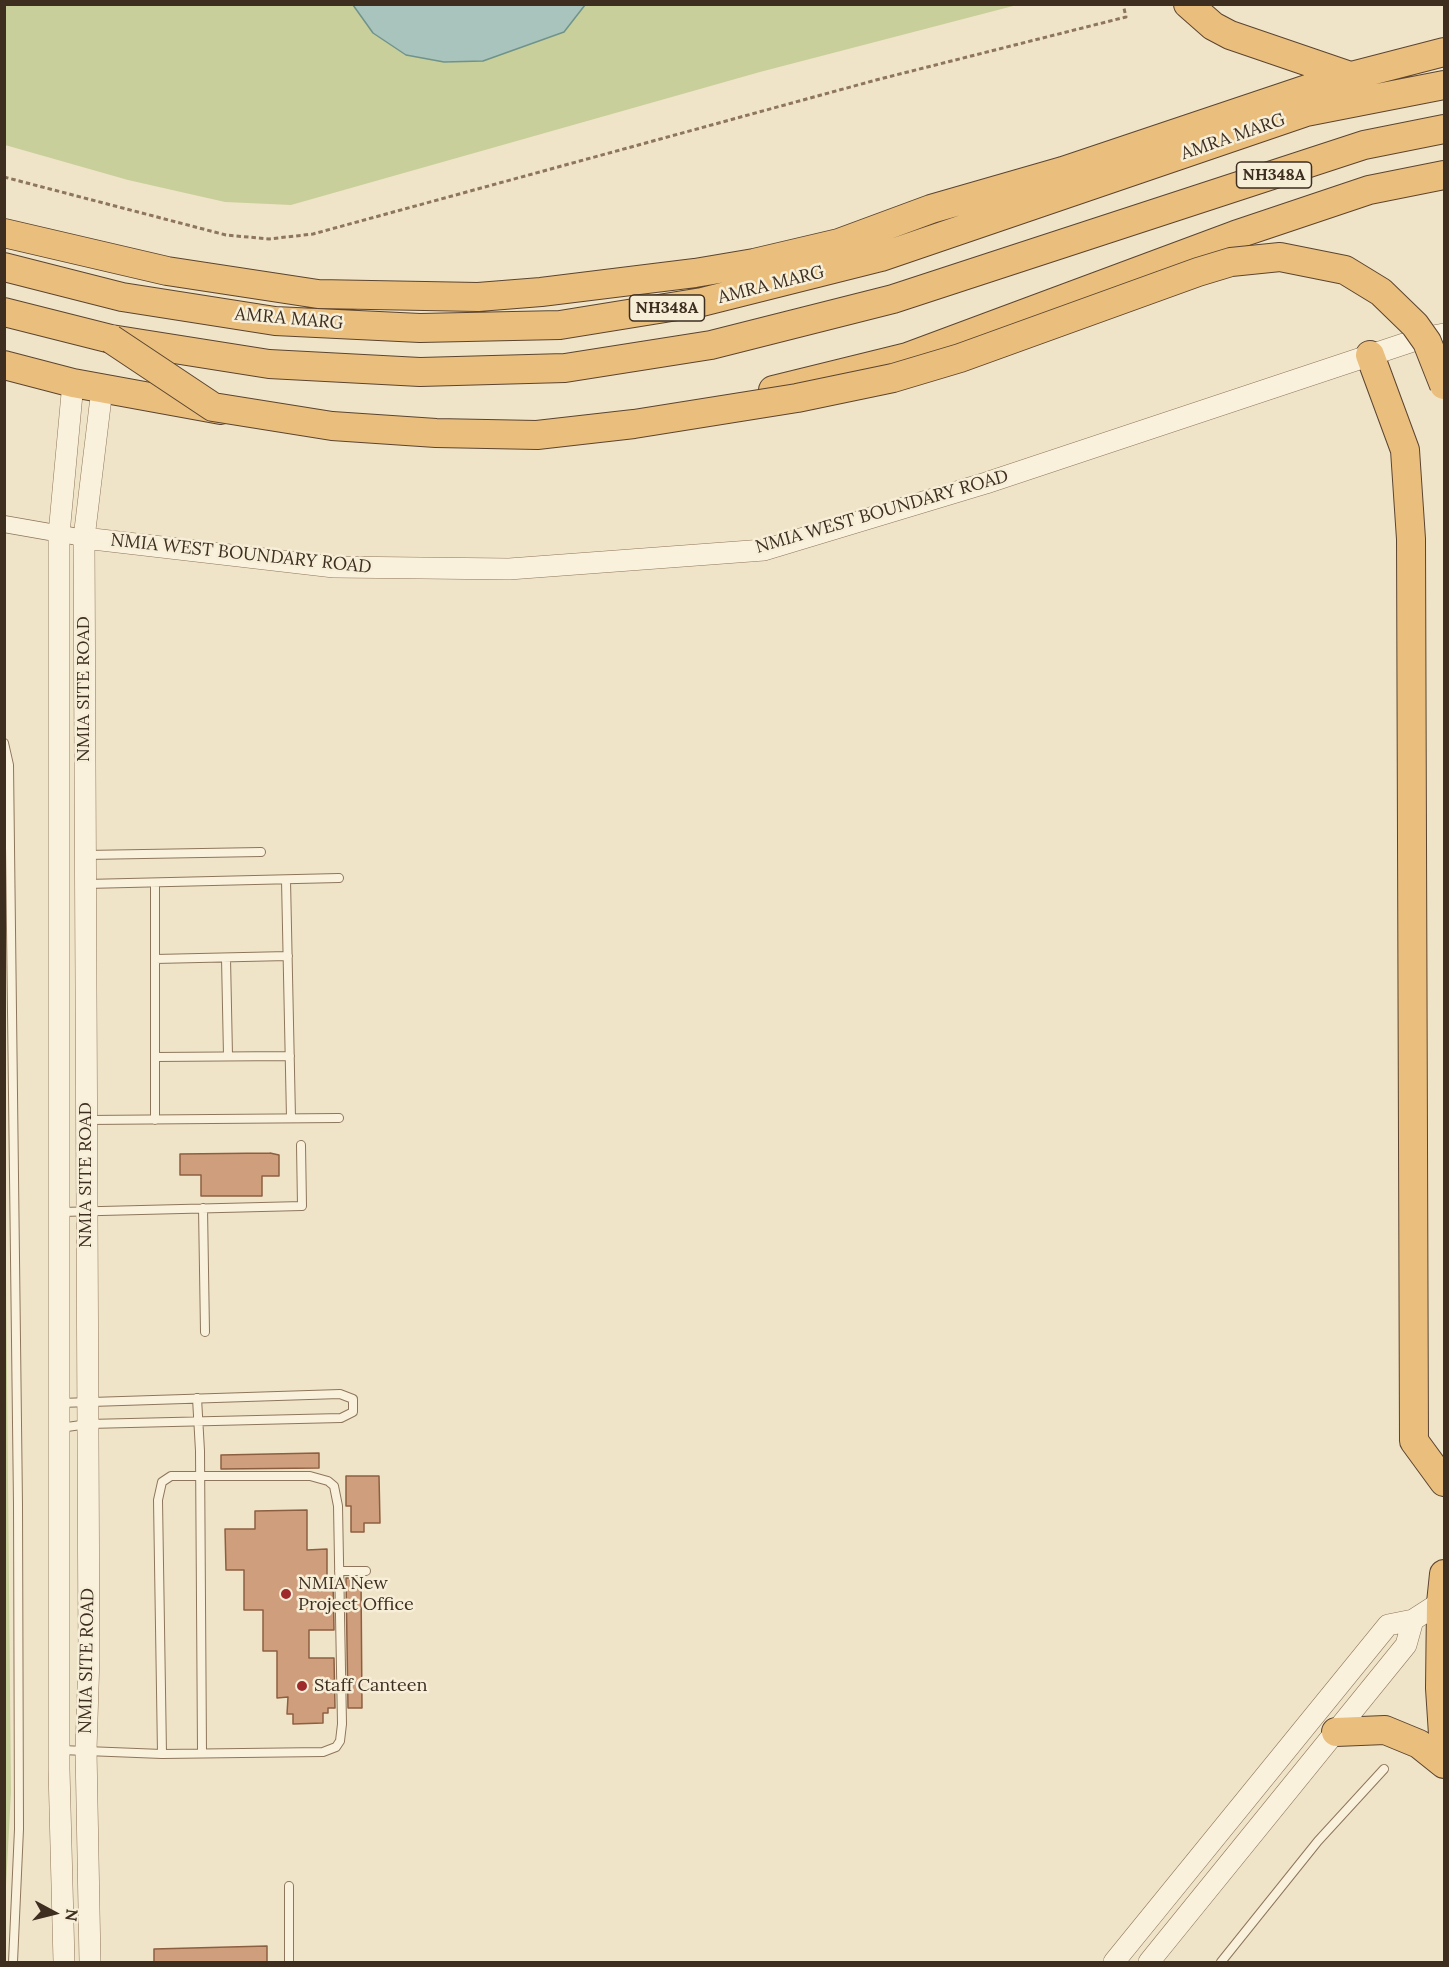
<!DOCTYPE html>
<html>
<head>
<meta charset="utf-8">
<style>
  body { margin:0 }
  #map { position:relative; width:1449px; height:1967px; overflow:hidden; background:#f0e4c8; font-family:Lora,serif }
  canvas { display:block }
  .frame { position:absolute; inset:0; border:6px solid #3d2e20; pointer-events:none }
  .north { position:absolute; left:24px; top:1883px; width:60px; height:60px; -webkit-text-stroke:4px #f7eed8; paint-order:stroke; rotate:97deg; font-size:16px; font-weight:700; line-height:24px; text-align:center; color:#3d2e20 }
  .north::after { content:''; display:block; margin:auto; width:21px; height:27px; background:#3d2e20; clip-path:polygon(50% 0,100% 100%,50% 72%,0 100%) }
</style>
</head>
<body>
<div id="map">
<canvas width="1449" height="1967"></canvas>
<div class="frame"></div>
<div class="north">N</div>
</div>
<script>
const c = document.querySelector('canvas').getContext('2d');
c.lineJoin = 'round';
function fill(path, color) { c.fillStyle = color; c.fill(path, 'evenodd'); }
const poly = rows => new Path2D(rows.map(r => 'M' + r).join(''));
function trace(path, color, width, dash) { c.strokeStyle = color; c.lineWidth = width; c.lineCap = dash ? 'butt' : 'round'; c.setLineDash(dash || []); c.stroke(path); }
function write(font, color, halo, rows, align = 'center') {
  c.font = font + ' Lora,serif'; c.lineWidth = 5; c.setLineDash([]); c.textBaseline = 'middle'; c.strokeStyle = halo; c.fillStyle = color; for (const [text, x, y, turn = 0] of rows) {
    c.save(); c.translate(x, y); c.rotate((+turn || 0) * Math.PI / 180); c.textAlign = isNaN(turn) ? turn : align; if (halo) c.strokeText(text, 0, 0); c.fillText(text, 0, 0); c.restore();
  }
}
fill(poly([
  [4,5,353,5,373,33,406,55,444,62,483,61,564,32,585,5,1017,5,760,72,291,205,225,202,128,180,5,145],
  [4,1067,11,1792,5,1905,4,1905]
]), '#c9cf9b');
const water = poly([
  [353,5,585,5,564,32,483,61,444,62,406,55,373,33,353,5]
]);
fill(water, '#a9c4bc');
trace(water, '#6f938a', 1.5);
const building = poly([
  [270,1153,279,1155,279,1176,262,1176,262,1196,201,1196,201,1175,180,1175,180,1154,270,1153],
  [319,1453,319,1468,221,1469,221,1455,319,1453],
  [346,1476,379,1476,380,1523,364,1523,364,1532,351,1532,351,1506,346,1506,346,1476],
  [307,1510,307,1550,327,1549,327,1578,333,1578,334,1630,309,1630,309,1658,334,1658,335,1708,328,1708,328,1713,323,1713,323,1723,293,1724,293,1714,287,1714,288,1697,277,1698,277,1651,263,1651,263,1610,244,1610,244,1570,226,1570,225,1529,255,1529,255,1511,307,1510],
  [346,1578,361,1578,362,1708,348,1708,346,1578],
  [267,1946,267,1962,154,1962,154,1949,267,1946]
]);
fill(building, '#cf9f7d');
trace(building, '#8d5f41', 1.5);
const service = poly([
  [4,743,9,765,18,1505,19,1829,13,1962],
  [85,855,261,852],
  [286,880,291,1118],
  [86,884,339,878],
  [226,958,228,1056],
  [155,959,288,956],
  [155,1057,290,1056],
  [86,1120,339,1118],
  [155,1120,155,883],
  [203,1208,205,1332],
  [61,1212,302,1206,301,1145],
  [197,1398,200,1451,202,1753],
  [60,1428,88,1424,341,1418,353,1412,353,1399,340,1394,60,1403],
  [339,1571,366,1571],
  [61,1750,162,1754,323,1752,336,1747,340,1741,342,1724,338,1506,334,1486,328,1481,310,1476,171,1476,162,1482,158,1500,162,1754],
  [289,1886,289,1962],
  [1221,1962,1318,1841,1384,1769]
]);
const minor = poly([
  [4,524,84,538]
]);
const tertiary = poly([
  [84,538,334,567,509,569,764,550,986,483,1422,338,1444,334],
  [64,1962,59,1769,59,534,73,383],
  [90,1962,86,1750,89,1657,84,538,102,389],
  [1114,1962,1388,1625,1413,1620,1444,1600],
  [1149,1962,1406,1645,1413,1620]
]);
const trunk = poly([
  [1188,4,1213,26,1230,35,1350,76],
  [1332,81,1444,52],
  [4,233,167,271,318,294,478,297,541,292,695,273,754,263,839,243,931,209,1063,171,1328,82],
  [4,267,122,297,275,321,420,328,560,325,702,302,881,257,1306,112,1444,85],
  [4,312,111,339,269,364,420,372,565,368,711,345,893,299,1364,145,1444,129],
  [1370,355,1405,450,1411,539,1414,1441,1444,1482],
  [4,365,73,383,221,410],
  [773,390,907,357,1235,235,1369,190,1444,175],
  [1444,1574,1441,1603,1440,1688,1444,1750],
  [1336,1732,1385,1730,1419,1744,1444,1764]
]);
trace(service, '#8d765c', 10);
trace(minor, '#8d765c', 18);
trace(tertiary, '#8d765c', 22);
trace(trunk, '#5b4430', 30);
trace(poly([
  [4,177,226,235,269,239,313,234,876,80,1126,17,1123,4]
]), '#8d765c', 3, [4.5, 3]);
trace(service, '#faf1dc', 8);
trace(minor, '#faf1dc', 16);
trace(tertiary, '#faf1dc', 21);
trace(trunk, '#eabe7c', 28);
const trunkBridge = poly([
  [111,339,213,407,332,426,436,433,537,435,634,424,797,398,893,378,960,358,1198,272,1231,262,1280,257,1345,270,1381,292,1415,325,1427,342,1444,385]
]);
trace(trunkBridge, '#5b4430', 30, []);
trace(trunkBridge, '#eabe7c', 28);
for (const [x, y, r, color] of [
  [286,1594,6,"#9e2a2b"],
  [302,1686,6,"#9e2a2b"]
]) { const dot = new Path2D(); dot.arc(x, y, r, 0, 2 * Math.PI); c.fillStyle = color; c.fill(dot); trace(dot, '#f7eed8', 2); }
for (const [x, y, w] of [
  [1274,175,75],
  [667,308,75]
]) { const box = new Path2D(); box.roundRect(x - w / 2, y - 13, w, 26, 4.5); c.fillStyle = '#f7eed8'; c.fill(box); trace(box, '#3d2e20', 1.5); }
write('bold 16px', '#3d2e20', null, [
  ["NH348A",1274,175],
  ["NH348A",667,308]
]);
write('18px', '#3d2e20', '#f7eed8', [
  ["AMRA MARG",1233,137,-19],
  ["AMRA MARG",771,285,-14],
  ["AMRA MARG",289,319,5],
  ["NMIA WEST BOUNDARY ROAD",882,512,-16],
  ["NMIA WEST BOUNDARY ROAD",241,554,6],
  ["NMIA SITE ROAD",84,689,-90],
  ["NMIA SITE ROAD",86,1175,-90],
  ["NMIA SITE ROAD",87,1661,-89]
]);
write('18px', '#3d2e20', '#f7eed8', [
  ["NMIA New",298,1584],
  ["Project Office",298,1605],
  ["Staff Canteen",314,1686]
], 'left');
</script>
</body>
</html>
